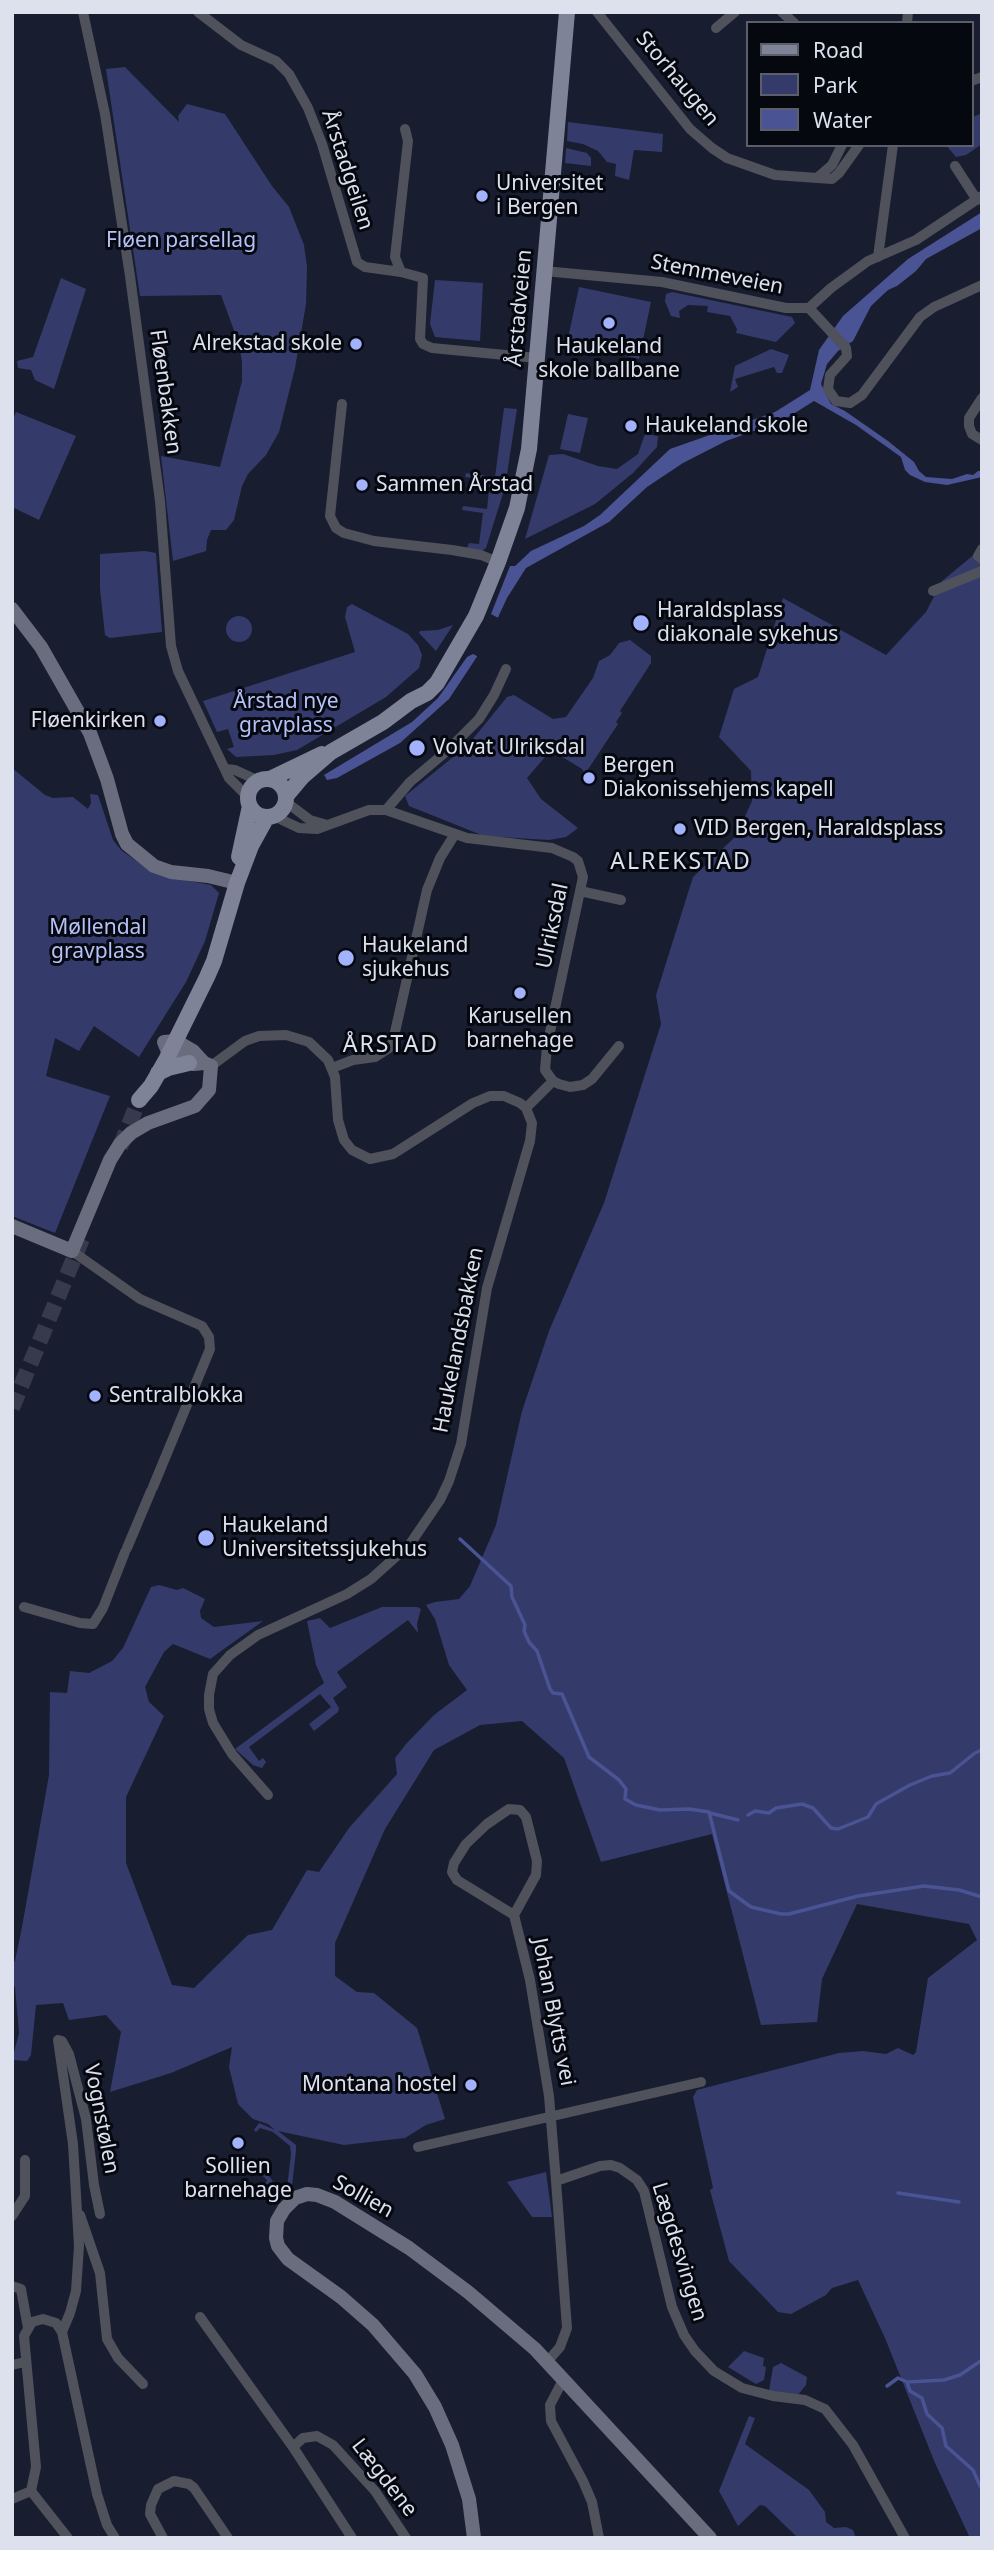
<!DOCTYPE html>
<html>
<head>
<meta charset="utf-8">
<style>
  body { margin:0 }
  #map { position:relative; width:994px; height:2550px; overflow:hidden; background:#191d30; font-family:"Noto Sans",sans-serif }
  canvas { display:block }
  .frame { position:absolute; inset:0; border:14px solid #dde1ee; pointer-events:none }
  .legend { position:absolute; left:746px; top:21px; width:228px; height:126px; box-sizing:border-box; background:#060810; border:2px solid #5c5f69; margin:0; padding:9px 12px; list-style:none; font-size:21px; color:#dde1ee }
  .legend li { display:flex; align-items:center; gap:14px; height:35px }
  .legend b { width:35px; border:2px solid #5c5f69 }
</style>
</head>
<body>
<div id="map">
<canvas width="994" height="2550"></canvas>
<div class="frame"></div>
<ul class="legend">
<li><b style="height:9px;background:#7f8398"></b>Road</li>
<li><b style="height:19px;background:#343b6a"></b>Park</li>
<li><b style="height:19px;background:#4a5393"></b>Water</li>
</ul>
</div>
<script>
const c = document.querySelector('canvas').getContext('2d');
c.lineJoin = 'round';
function fill(path, color) { c.fillStyle = color; c.fill(path, 'evenodd'); }
const poly = rows => new Path2D(rows.map(r => 'M' + r).join(''));
function trace(path, color, width, dash) { c.strokeStyle = color; c.lineWidth = width; c.lineCap = dash ? 'butt' : 'round'; c.setLineDash(dash || []); c.stroke(path); }
function write(font, color, halo, rows, align = 'center') {
  c.font = font + ' "Noto Sans",sans-serif'; c.lineWidth = 6; c.setLineDash([]); c.textBaseline = 'middle'; c.strokeStyle = halo; c.fillStyle = color; for (const [text, x, y, turn = 0] of rows) {
    c.save(); c.translate(x, y); c.rotate((+turn || 0) * Math.PI / 180); c.textAlign = isNaN(turn) ? turn : align; if (halo) c.strokeText(text, 0, 0); c.fillText(text, 0, 0); c.restore();
  }
}
fill(poly([
  [125,67,179,122,178,116,187,104,225,114,272,186,289,207,304,245,307,267,306,304,295,368,279,432,266,455,248,474,242,486,234,520,226,530,211,530,207,540,206,551,173,561,161,456,220,467,242,381,242,362,239,344,221,295,140,296,106,69],
  [982,113,982,144,966,155,956,157,946,145,971,145,971,118],
  [568,122,663,134,662,152,634,150,629,180,615,176,616,164,607,162,598,151,583,144,567,141],
  [566,148,587,153,591,158,591,166,565,163],
  [61,278,86,289,54,389,35,380,31,370,18,368,17,361,33,357],
  [435,280,483,283,480,341,435,337,430,324],
  [579,287,651,302,639,359,567,343],
  [672,292,792,317,795,323,776,342,736,333,737,329,730,316,707,312,708,306,688,305,679,311,680,318,671,316,665,301,666,294],
  [771,349,789,355,782,373,777,373,774,367,735,379,738,387,730,392,735,366],
  [504,408,517,409,505,487,486,548,482,551,467,548,469,543,479,544,483,513,462,510,463,506,487,509,490,480,465,477,466,473,495,477],
  [16,412,76,436,39,520,12,507,12,422],
  [568,414,588,418,580,453,560,449],
  [645,434,658,436,657,447,633,473,595,504,525,539,549,455,563,454,598,466,617,469,638,454],
  [982,548,982,2538,964,2538,969,2536,935,2463,885,2338,858,2280,832,2288,826,2295,791,2314,778,2312,729,2261,710,2190,713,2188,693,2097,697,2090,839,2053,863,2051,886,2054,898,2048,913,2055,916,2052,928,1978,977,1940,969,1924,857,1904,822,1979,817,2022,761,2025,712,1834,601,1862,564,1758,522,1721,480,1725,434,1750,385,1829,335,1943,335,1976,357,1992,374,1993,417,2028,445,2119,426,2125,405,2138,344,2145,278,2131,296,2145,296,2151,292,2186,281,2197,265,2184,267,2180,256,2170,252,2173,253,2168,255,2166,258,2168,261,2164,261,2169,265,2171,278,2188,283,2190,287,2188,291,2154,290,2146,273,2132,260,2128,256,2132,254,2130,259,2123,275,2130,268,2124,253,2119,238,2104,229,2067,232,2047,171,2073,110,2092,121,2032,106,2015,69,2020,63,2003,36,2005,31,2055,27,2061,12,2060,19,2033,15,1987,12,1984,12,1963,15,1961,22,1927,49,1775,50,1692,67,1693,70,1671,89,1673,112,1661,123,1648,151,1587,159,1585,177,1590,183,1588,205,1599,200,1611,201,1618,214,1627,263,1621,210,1659,173,1644,164,1652,145,1687,149,1702,164,1716,126,1797,126,1863,172,1985,194,1988,248,1935,272,1930,307,1870,319,1872,349,1828,397,1774,395,1758,406,1744,434,1715,467,1690,449,1665,435,1619,426,1605,435,1602,459,1599,470,1586,496,1525,522,1411,549,1331,604,1203,661,1024,656,995,693,877,736,836,752,801,751,771,719,737,734,689,758,677,783,598,886,655,926,612,942,581],
  [145,551,156,553,162,632,110,638,105,635,100,589,100,554],
  [352,604,408,634,418,645,422,655,419,668,386,697,297,750,274,755,236,757,227,749,234,747,228,729,217,732,203,701,355,652,345,617,347,607],
  '226 629a13 13 0 1 1 26 0a13 13 0 1 1-26 0Z',
  [453,625,436,651,419,633,420,631,438,630],
  [630,640,651,656,651,663,620,711,622,713,616,722,618,724,585,774,582,769,551,750,527,778,541,799,578,828,566,837,549,840,484,836,409,806,405,796,468,745,507,697,514,695,553,719,566,717,593,678,599,661,610,655,619,643],
  [12,768,45,795,53,798,73,797,88,809,91,803,90,794,98,795,113,840,121,850,150,871,162,876,211,885,219,893,205,941,186,982,139,1057,94,1026,79,1051,55,1038,46,1076,110,1096,55,1233,12,1216],
  [382,1607,417,1607,421,1609,417,1624,418,1633,408,1620,337,1672,347,1687,333,1698,339,1708,338,1712,314,1731,309,1724,331,1707,320,1694,249,1747,259,1761,263,1758,266,1762,262,1768,253,1765,235,1749,324,1683,316,1665,307,1621,320,1618,330,1628],
  [546,2172,552,2217,532,2217,507,2182],
  [744,2351,764,2358,763,2366,766,2367,764,2380,756,2384,728,2367],
  [781,2363,807,2377,806,2385,798,2395,769,2391,773,2367],
  [749,2416,755,2418,745,2444,809,2490,825,2512,826,2522,834,2528,846,2527,853,2530,856,2538,798,2538,765,2506,760,2505,738,2526,719,2491]
]), '#343b6a');
fill(poly([
  [982,212,982,228,926,259,916,271,897,286,888,290,871,306,853,341,838,351,827,364,821,384,831,404,845,411,888,441,914,462,919,471,926,477,952,479,967,474,973,475,978,471,982,471,982,477,947,485,925,482,910,475,905,470,901,457,856,425,814,401,782,421,726,441,683,463,647,487,609,522,526,568,507,598,486,643,449,699,400,743,337,778,327,780,324,775,412,722,438,698,467,657,489,619,510,566,515,566,531,551,584,526,600,515,670,449,775,412,810,390,819,350,843,316,908,259]
]), '#4a5393');
fill(poly([
  [489,613,502,620,489,645,481,658,473,654,465,658]
]), '#191d30');
trace(poly([
  [460,1539,511,1586,512,1597,525,1625,524,1631,529,1642,537,1651,550,1689,553,1693,562,1694,589,1757,619,1780,626,1789,625,1799,636,1805,660,1810,689,1809,709,1812,729,1891,751,1907,781,1914,789,1914,858,1896,924,1886,959,1890,982,1897],
  [710,1813,738,1820],
  [748,1815,755,1811,769,1813,776,1808,802,1804,813,1808,831,1828,838,1829,868,1817,876,1804,910,1785,932,1776,950,1773,975,1753,982,1750],
  [898,2193,959,2202],
  [907,2382,944,2380,960,2375,982,2360],
  [887,2386,898,2378,907,2382,910,2391,922,2398,927,2414,942,2428,946,2446,973,2470,980,2486]
]), '#4a5393', 3.5);
trace(poly([
  [120,1147,139,1100],
  [12,1408,82,1239]
]), '#363a4c', 16, [16, 8]);
trace(poly([
  [83,12,105,114,130,276,160,501,171,646,178,671,229,778,248,797],
  [198,12,241,45,276,61,289,74,308,108,322,144,357,262,365,267,401,272],
  [597,12,690,129,712,148,727,158,775,175,832,179,839,173,859,145],
  [782,12,794,23],
  [907,23,908,12],
  [716,28,735,12],
  [971,81,982,77],
  [405,129,408,141,395,257,401,272,423,278,420,339,423,344,432,348,537,358],
  [955,166,977,200],
  [817,178,832,165,842,145],
  [878,257,893,145],
  [544,271,662,282,786,308,809,308,831,288,868,261,916,240,982,196],
  [809,308,846,348,847,356,830,375,828,389,836,401,850,403,862,395,920,317,934,307,982,285],
  [982,398,969,418,969,426,972,434,982,440],
  [342,404,330,516,336,528,344,533,374,541,452,550,481,555,498,562],
  [982,549,978,556,982,559],
  [933,591,982,571],
  [226,769,235,770,259,781],
  [286,802,310,820,327,825],
  [386,810,410,782,448,750,479,719,494,695,506,669],
  [274,816,299,828,317,829,369,810,386,810,467,838,552,848,573,857,578,861,583,877,547,1046,545,1070,553,1081,559,1084,570,1087,583,1085,592,1079,619,1046],
  [580,891,621,900],
  [211,1066,245,1041,259,1036,286,1035,309,1042,328,1060,335,1077,338,1120,344,1140,352,1150,370,1159,393,1154,473,1103,490,1096,504,1096,520,1103,526,1108,532,1123,530,1141,487,1288,461,1444,449,1481,440,1500,410,1544,371,1579,347,1594,258,1635,230,1655,213,1674,209,1695,209,1709,213,1723,232,1754,268,1795],
  [332,1068,353,1060,375,1057,389,1048,393,1041,427,890,440,858,455,834],
  [526,1108,553,1081],
  [72,1251,140,1299,202,1326,209,1337,210,1349,153,1487],
  [127,1548,151,1491],
  [24,1607,80,1623,93,1624,103,1608,125,1552],
  [509,1809,520,1810,526,1817,537,1861,536,1875,514,1915,457,1880,452,1872,454,1863,466,1844,487,1824,509,1809],
  [514,1915,530,1980,549,2096,556,2181],
  [58,2040,73,2144,79,2246,76,2291,70,2313,62,2332],
  [58,2040,62,2041,69,2054,86,2119,94,2185,100,2214],
  [418,2147,701,2082],
  [80,2215,100,2273,107,2339,118,2358,143,2384],
  [12,2216,25,2196,25,2160],
  [12,2286,21,2289,28,2328],
  [200,2317,293,2447],
  [547,2362,560,2347,567,2328,556,2181,600,2166,611,2165,620,2168,637,2180,644,2191,672,2307,684,2335,695,2351,714,2371,742,2388,773,2396,805,2400,825,2409,853,2445,905,2538],
  [12,2365,25,2362],
  [563,2380,550,2405,551,2421,583,2481,592,2502,599,2538],
  [31,2491,36,2467,24,2336,32,2322,43,2319,56,2323,62,2332,97,2494,107,2525,115,2538],
  [31,2491,68,2538],
  [12,2499,31,2491],
  [163,2538,150,2514,151,2505,158,2489,174,2481,189,2484,194,2488,228,2538],
  [352,2538,293,2447,303,2438,317,2436,333,2445,375,2491,406,2538]
]), '#4f515b', 10);
trace(poly([
  [12,609,41,647,90,733,107,779,122,834,127,844,154,866,171,872,208,876,237,883],
  [12,1226,72,1251,110,1160,120,1144,131,1133,148,1123,195,1106,209,1090,211,1066,204,1063,193,1051,176,1041,164,1042,169,1054,194,1064,204,1063],
  [474,2538,469,2499,452,2445,435,2407,415,2374,373,2325,341,2297,288,2259,278,2246,276,2238,277,2221,284,2209,295,2198,307,2194,317,2195,335,2202,409,2248,468,2292,535,2349,710,2538]
]), '#6a6d7d', 14);
trace(poly([
  [270,779,322,754],
  '248 798a19 19 0 1 1 38 0a19 19 0 1 1-38 0Z',
  [286,796,302,777,331,752,383,722,411,701,427,693,437,683,476,616,498,562,517,508,529,449,567,12],
  [239,857,250,806],
  [158,1073,168,1068,189,1063],
  [139,1100,151,1086,166,1060,207,977,214,961,237,883,251,846,267,817]
]), '#7f8398', 16);
for (const [x, y, r, color] of [
  [482,196,7,"#a3b2fd"],
  [609,323,7,"#a3b2fd"],
  [356,344,7,"#a3b2fd"],
  [631,426,7,"#a3b2fd"],
  [362,485,7,"#a3b2fd"],
  [641,623,9,"#a3b2fd"],
  [160,721,7,"#a3b2fd"],
  [417,748,9,"#a3b2fd"],
  [589,778,7,"#a3b2fd"],
  [680,829,7,"#a3b2fd"],
  [346,958,9,"#a3b2fd"],
  [520,993,7,"#a3b2fd"],
  [95,1396,7,"#a3b2fd"],
  [206,1538,9,"#a3b2fd"],
  [471,2085,7,"#a3b2fd"],
  [238,2143,7,"#a3b2fd"]
]) { const dot = new Path2D(); dot.arc(x, y, r, 0, 2 * Math.PI); c.fillStyle = color; c.fill(dot); trace(dot, '#060810', 2.5); }
write('21px', '#dde1ee', '#060810', [
  ["Storhaugen",677,79,50],
  ["Årstadgeilen",347,170,72],
  ["Stemmeveien",717,275,11],
  ["Årstadveien",520,308,-85],
  ["Fløenbakken",165,392,82],
  ["Ulriksdal",553,926,-78],
  ["Haukelandsbakken",459,1340,-79],
  ["Johan Blytts vei",553,2012,79],
  ["Vognstølen",101,2119,79],
  ["Sollien",363,2197,29],
  ["Lægdesvingen",679,2252,73],
  ["Lægdene",384,2478,52]
]);
write('21px', '#dde1ee', '#060810', [
  ["Universitet",496,184],
  ["i Bergen",496,208],
  ["Alrekstad skole",342,344,"right"],
  ["Haukeland",609,347,"center"],
  ["skole ballbane",609,371,"center"],
  ["Haukeland skole",645,426],
  ["Sammen Årstad",376,485],
  ["Haraldsplass",657,611],
  ["diakonale sykehus",657,635],
  ["Fløenkirken",146,721,"right"],
  ["Volvat Ulriksdal",433,748],
  ["Bergen",603,766],
  ["Diakonissehjems kapell",603,790],
  ["VID Bergen, Haraldsplass",694,829],
  ["Haukeland",362,946],
  ["sjukehus",362,970],
  ["Karusellen",520,1017,"center"],
  ["barnehage",520,1041,"center"],
  ["Sentralblokka",109,1396],
  ["Haukeland",222,1526],
  ["Universitetssjukehus",222,1550],
  ["Montana hostel",457,2085,"right"],
  ["Sollien",238,2167,"center"],
  ["barnehage",238,2191,"center"]
], 'left');
write('21px', '#b5c1f9', '#060810', [
  ["Fløen parsellag",181,241],
  ["Årstad nye",286,702],
  ["gravplass",286,726],
  ["Møllendal",98,928],
  ["gravplass",98,952]
]);
c.letterSpacing = '2px';
write('23px', '#dde1ee', '#060810', [
  ["ALREKSTAD",681,862],
  ["ÅRSTAD",391,1045]
]);
c.letterSpacing = '0px';
</script>
</body>
</html>
